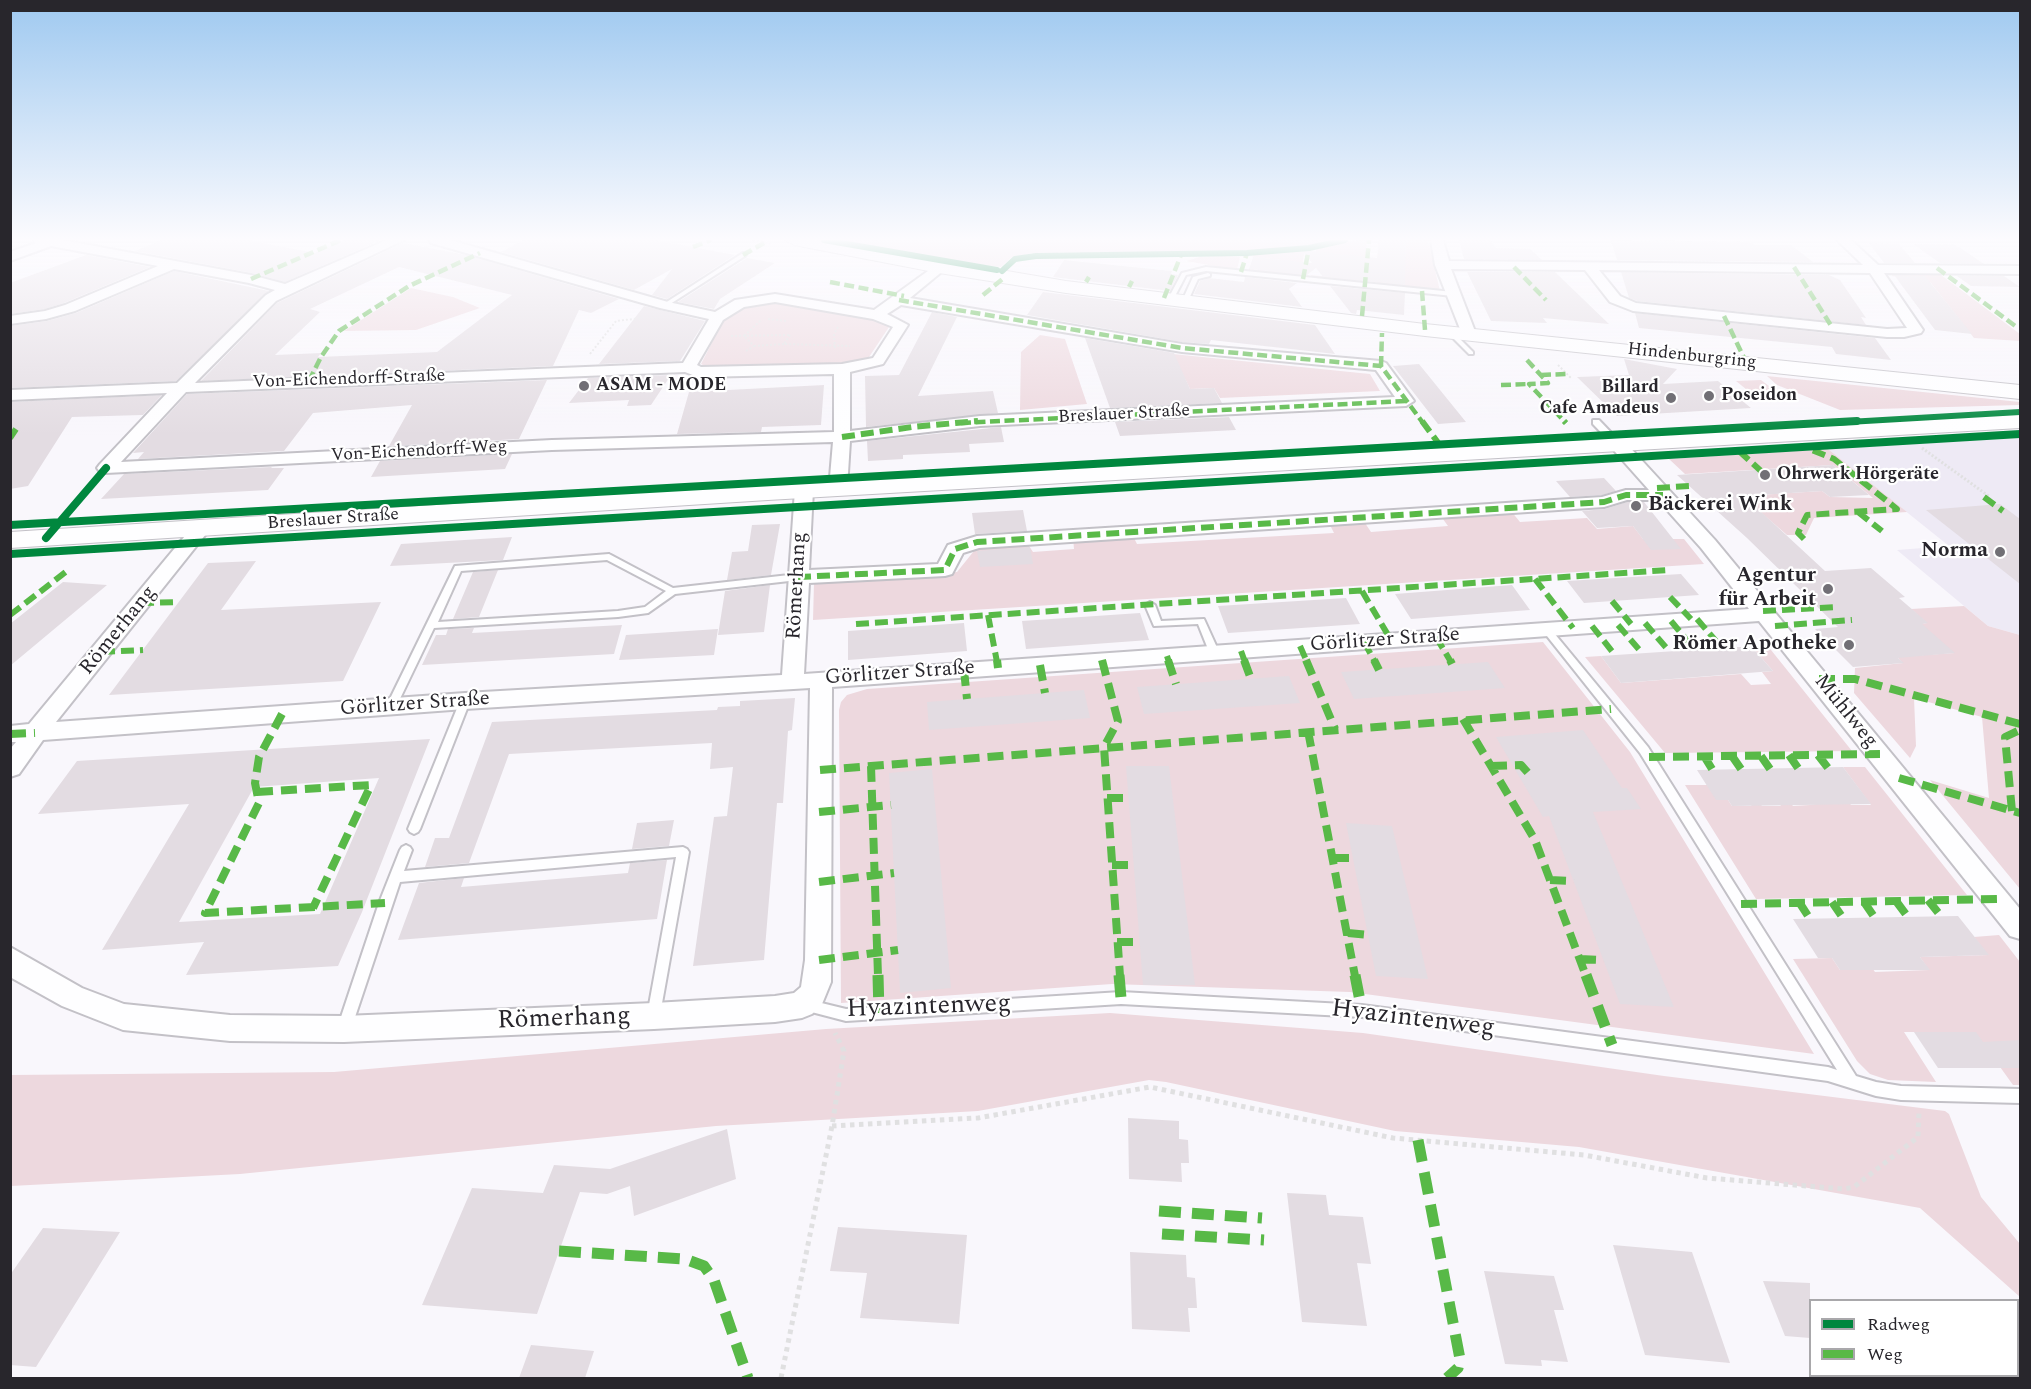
<!DOCTYPE html>
<html>
<head>
<meta charset="utf-8">
<style>
  body { margin:0 }
  #map { position:relative; width:2031px; height:1389px; overflow:hidden; background:#f9f7fc; font-family:Spectral,serif }
  canvas { display:block }
  .frame { position:absolute; inset:0; border:12px solid #28262c; pointer-events:none }
  .legend { position:absolute; left:1809px; top:1299px; width:210px; height:78px; box-sizing:border-box; background:#fff; border:2px solid #a9a8ab; margin:0; padding:8px 10px; list-style:none; font-size:18px; color:#28262c }
  .legend li { display:flex; align-items:center; gap:12px; height:30px }
  .legend b { width:30px; border:2px solid #a9a8ab }
</style>
</head>
<body>
<div id="map">
<canvas width="2031" height="1389"></canvas>
<div class="frame"></div>
<ul class="legend">
<li><b style="height:8px;background:#00873e"></b>Radweg</li>
<li><b style="height:8px;background:#58b947"></b>Weg</li>
</ul>
</div>
<script>
const c = document.querySelector('canvas').getContext('2d');
c.lineJoin = 'round';
function fill(path, color) { c.fillStyle = color; c.fill(path, 'evenodd'); }
const poly = rows => new Path2D(rows.map(r => 'M' + r).join(''));
function trace(path, color, width, dash) { c.strokeStyle = color; c.lineWidth = width; c.lineCap = dash ? 'butt' : 'round'; c.setLineDash(dash || []); c.stroke(path); }
function write(font, color, halo, rows, align = 'center') {
  c.font = font + ' Spectral,serif'; c.lineWidth = 4.5; c.setLineDash([]); c.textBaseline = 'middle'; c.strokeStyle = halo; c.fillStyle = color; for (const [text, x, y, turn = 0] of rows) {
    c.save(); c.translate(x, y); c.rotate((+turn || 0) * Math.PI / 180); c.textAlign = isNaN(turn) ? turn : align; if (halo) c.strokeText(text, 0, 0); c.fillText(text, 0, 0); c.restore();
  }
}
fill(poly([
  [2020,438,2020,635,1988,626,1897,550,1949,546,1828,449]
]), '#eeeaf5');
fill(poly([
  [835,240,1338,240,1304,247,1231,252,1032,253,1011,258,1001,267,937,259],
  [1357,240,1367,240,1362,281,1311,277,1311,275,1340,278,1316,252,1317,249],
  [1406,240,1428,240,1440,291,1375,284,1405,261],
  [1305,250,1300,276,1249,271,1249,269,1278,271,1280,260,1253,257,1254,254],
  [1222,256,1240,257,1237,270,1186,261,1200,257],
  [1898,272,1937,272,2020,334,2020,341,1974,338,1931,283,1924,279,1891,276],
  [411,288,453,297,480,308,416,330,344,331],
  [771,302,872,319,889,327,869,357,841,364,707,367,701,364,725,317,745,306],
  [1040,335,1065,339,1087,404,1020,410,1021,352],
  [1173,354,1370,374,1380,391,1220,398,1214,388,1190,389],
  [1767,376,2020,402,2020,405,1840,410,1777,385],
  [1761,380,1777,392,1752,394,1736,381],
  [1828,449,1907,512,1814,518,1806,535,1787,535,1742,496,1822,491,1830,497,1873,498,1833,465,1685,474,1669,459],
  [1511,511,1520,522,1587,518,1597,529,1633,526,1643,539,1684,539,1704,564,813,620,814,583,957,572,978,546,1027,543,1033,552,1074,549,1073,537,1132,534,1137,544,1334,533,1329,523,1363,520,1371,532,1448,526,1440,515],
  [1964,606,1988,626,2020,635,2020,889,1930,780,1989,798,1982,717,1914,698,1916,746,1910,758,1854,693,1855,668,1903,663,1897,657,1954,653,1919,624,1927,623,1911,609],
  [1543,642,1630,752,1814,1054,1350,992,1112,984,841,1003,839,710,841,702,847,695,867,689],
  [1767,645,1852,751,1665,753,1585,657,1601,656,1621,683,1741,674,1751,685,1771,684,1762,672,1773,671,1752,647],
  [1843,767,1865,767,1967,895,1756,899,1685,785,1707,785,1728,800,1732,806,1751,806,1757,799,1762,806,1780,806,1788,799,1793,806,1810,805,1846,798,1851,805,1871,805],
  [1999,935,2020,962,2020,1085,2013,1085,1975,1032,1904,1032,1936,1082,1888,1080,1870,1074,1857,1061,1793,959,1832,958,1840,970,1860,969,1865,958,1875,972,1929,970,1920,957,1988,955,1974,937],
  [1110,1013,1363,1033,1664,1076,1945,1111,1949,1114,1981,1197,2020,1244,2020,1297,1920,1208,1579,1147,1395,1131,1166,1082,1149,1080,978,1111,716,1126,240,1174,11,1186,11,1075,334,1072,826,1029]
]), '#edd8de');
fill(poly([
  [162,240,247,240,315,253,345,240,381,240,285,282,252,273,135,251],
  [524,240,655,240,735,255,667,299,652,295,672,269,634,290,501,252],
  [1379,240,1406,240,1405,285,1323,277,1316,268,1307,275,1249,269,1253,257,1312,263,1302,250,1377,258],
  [1459,240,1490,240,1496,248,1530,249,1542,260,1464,259],
  [1611,240,1750,242,1754,245,1791,245,1813,262,1617,260],
  [403,243,466,255,619,299,591,313,579,310,553,366,201,381,277,303],
  [399,267,512,295,437,352,318,357,321,353,275,355,320,312,310,309],
  [1869,243,1899,244,1915,263,1884,263],
  [1913,244,1956,245,1984,264,1940,263],
  [86,255,150,267,64,303,45,309,10,314,10,283],
  [747,258,775,263,720,299,714,309,678,302],
  [1064,260,1172,271,1171,274,1178,275,1170,291,1053,277],
  [174,271,269,291,176,381,10,388,10,326,47,321,76,313],
  [1467,272,1555,272,1609,324,1543,318,1547,323,1491,321],
  [1621,272,1829,275,1840,280,1866,318,1861,317,1866,325,1637,301,1629,298],
  [1894,275,1925,276,1972,334,1935,330],
  [1957,276,2004,276,2020,287,1971,286],
  [1245,277,1297,283,1289,289,1302,307,1194,294,1200,281,1209,278,1244,282],
  [1330,286,1405,293,1404,315,1357,310,1356,314,1351,313],
  [1043,292,1315,325,1335,354,1211,340,1209,344,1182,342,1027,315],
  [644,306,705,321,680,361,599,364],
  [932,312,957,317,918,396,993,391,998,413,866,427,865,376,899,375],
  [1635,313,1875,338,1891,360,1836,354,1832,347,1639,328],
  [1085,338,1174,353,1190,389,1214,388,1222,403,1110,408],
  [1624,359,1677,369,1663,384,1718,381,1751,408,1617,416,1577,377,1629,375],
  [1419,364,1466,422,1438,424,1393,366],
  [671,375,651,405,627,406,629,400,569,403,588,378],
  [547,380,519,439,389,446,412,405,313,413,284,451,138,459,144,452,133,453,187,394],
  [824,385,821,425,762,427,761,432,677,434,689,392],
  [162,395,143,415,72,417,28,486,10,489,10,402],
  [1229,417,1236,430,1120,436,1115,422],
  [1001,427,1004,442,969,444,970,452,903,455,903,459,868,461,867,441],
  [512,454,505,469,371,477,380,461],
  [1833,465,1869,495,1830,497,1822,491,1744,496,1825,571,1871,568,1905,597,1899,598,1928,623,1922,624,1955,653,1898,658,1904,663,1853,667,1815,629,1838,627,1747,538,1677,475],
  [272,467,271,468,284,468,268,490,101,499,124,474],
  [1604,478,1616,491,1602,495,1570,497,1556,481],
  [1627,502,1644,502,1681,549,1651,550,1633,526,1597,528,1582,511,1605,509],
  [2000,504,2020,519,2020,584,1926,510],
  [1023,510,1027,531,975,534,972,513],
  [780,524,771,575,727,580,732,552,748,551,752,525],
  [512,537,503,560,390,566,401,544],
  [1030,547,1033,564,980,567,977,551],
  [256,561,221,610,381,602,343,681,109,695,208,563],
  [498,570,479,617,453,619,473,572],
  [1681,574,1699,595,1584,603,1567,581],
  [63,582,107,585,10,666,10,624],
  [770,585,764,632,718,635,725,591],
  [1512,585,1530,610,1411,619,1395,594],
  [1346,598,1360,624,1228,633,1218,606],
  [1140,613,1149,640,1026,649,1022,621],
  [964,623,967,651,848,660,848,631],
  [622,625,614,654,422,665,436,635,446,635,448,629,474,628,472,633],
  [718,629,714,655,619,660,626,635],
  [1736,647,1752,647,1773,671,1621,683,1601,656],
  [1488,662,1505,688,1354,699,1341,672],
  [1289,676,1300,703,1144,714,1137,687],
  [1084,690,1090,718,929,730,927,702],
  [795,698,792,730,788,731,783,803,777,803,764,960,693,966,714,817,727,816,733,767,710,769,712,743,509,754,469,863,425,867,435,838,449,838,492,722,717,710,718,707,740,706,740,701],
  [1583,730,1622,788,1627,788,1641,809,1593,812,1674,1007,1620,1004,1549,816,1543,817,1496,737],
  [430,739,362,912,338,966,186,975,204,942,102,950,189,804,38,814,77,761],
  [379,778,320,914,179,922,254,787],
  [1126,766,1169,766,1195,985,1143,985],
  [1843,767,1871,804,1732,806,1728,800,1716,800,1697,770],
  [932,769,951,988,900,993,889,773],
  [674,820,669,846,632,849,637,823],
  [1346,823,1392,826,1428,979,1376,976],
  [667,860,657,919,398,940,419,883,464,878,461,887,628,873,630,863],
  [1958,916,1989,955,1920,957,1930,970,1840,970,1832,958,1818,958,1793,919],
  [1914,1032,1976,1032,1983,1042,2020,1040,2020,1068,1938,1068],
  [1128,1118,1179,1121,1179,1139,1188,1140,1189,1163,1181,1163,1182,1182,1129,1179],
  [727,1129,736,1179,634,1216,630,1186,607,1194,580,1192,537,1314,422,1305,472,1188,543,1193,554,1165,610,1169],
  [1287,1193,1326,1195,1329,1215,1363,1217,1371,1264,1357,1263,1367,1326,1302,1322],
  [838,1227,967,1235,959,1324,860,1318,867,1273,830,1271],
  [43,1228,120,1232,36,1367,10,1365,10,1275],
  [1613,1245,1692,1252,1730,1363,1645,1355],
  [1130,1252,1186,1255,1187,1277,1195,1278,1197,1308,1188,1308,1190,1332,1132,1329],
  [1484,1271,1554,1276,1564,1310,1554,1310,1568,1362,1541,1360,1542,1366,1505,1364],
  [1763,1281,1810,1283,1810,1338,1785,1336],
  [531,1345,594,1351,585,1378,519,1378]
]), '#e3dce2');
const lane = poly([
  [743,253,746,255,745,256,667,306,662,305,743,253],
  [1206,267,1453,292,1456,294,1453,296,1206,271,1186,275,1173,300,1169,300,1168,299,1182,273,1206,267],
  [1208,273,1210,274,1210,276,1198,279,1188,301,1183,302,1182,301,1193,277,1208,273],
  [1448,331,1452,331,1473,352,1473,354,1469,354,1448,333,1448,331],
  [1593,420,1599,420,1621,443,1621,447,1615,447,1593,424,1593,420],
  [609,554,673,588,798,574,803,577,798,580,675,594,648,613,618,617,434,628,396,707,395,710,387,710,386,707,455,566,609,554],
  [607,560,666,591,645,607,618,611,438,622,461,571,607,560],
  [1150,602,1155,605,1161,621,1204,619,1219,652,1218,654,1210,654,1198,624,1154,626,1145,605,1150,602],
  [1546,626,1549,627,1648,747,1856,1076,1876,1082,1901,1086,2020,1089,2020,1103,1901,1100,1876,1096,1828,1081,1362,1017,1121,1004,846,1021,800,1009,798,1005,800,1001,805,999,846,1009,1121,992,1362,1005,1828,1067,1837,1070,1640,753,1543,631,1541,629,1543,627,1546,626],
  [465,697,470,701,420,829,418,832,414,834,410,832,408,829,460,701,465,697],
  [406,845,410,847,412,850,404,871,683,847,687,849,689,852,659,1020,654,1022,649,1020,647,1016,676,857,400,882,351,1029,349,1033,344,1035,339,1033,337,1029,379,903,400,850,402,847,406,845]
]);
const street = poly([
  [34,240,62,240,251,275,285,284,387,240,404,240,276,301,195,383,683,363,709,319,660,308,431,243,429,240,450,240,668,302,715,312,735,300,775,294,874,310,939,263,944,264,946,267,944,270,910,298,1182,344,1381,361,1386,363,1414,401,1406,406,980,426,850,441,847,489,844,493,838,494,832,493,829,489,833,442,552,450,106,473,100,472,97,468,100,464,167,393,10,400,10,390,177,383,266,295,275,290,249,283,174,269,75,311,46,319,10,324,10,316,45,311,65,305,158,266,51,246,10,261,10,252,36,243,34,240],
  [775,302,873,319,893,327,873,358,842,364,701,367,697,365,723,320,744,307,775,302],
  [901,305,1182,352,1376,370,1395,397,980,416,850,431,850,372,883,364,908,325,887,314,901,305],
  [685,372,698,377,834,374,834,432,552,440,121,462,186,392,685,372],
  [1431,240,1443,240,1449,261,1863,265,1837,240,1851,240,1878,265,2020,266,2020,274,1884,273,1923,330,1921,333,1904,337,1887,337,1633,311,1610,302,1585,270,1451,269,1476,334,1469,338,1462,334,1435,265,1431,240],
  [1599,270,1870,273,1907,328,1887,329,1636,303,1620,296,1599,270],
  [1618,440,1624,441,1715,540,2020,909,2020,939,2010,936,1759,621,832,687,831,982,822,1004,812,1014,802,1018,775,1022,654,1029,344,1042,230,1041,123,1030,62,1006,10,977,10,947,82,988,124,1004,230,1015,344,1016,654,1003,775,996,794,993,801,987,805,960,810,688,465,709,43,740,19,774,10,777,10,749,16,742,10,742,10,726,29,724,194,525,201,523,208,525,210,529,56,722,465,693,782,675,795,490,798,486,804,485,810,486,813,490,809,570,938,564,948,545,977,536,1602,497,1626,490,1649,490,1609,445,1612,441,1618,440],
  [1627,500,1658,500,1701,548,1749,609,804,674,809,583,945,576,952,574,963,553,979,548,1604,507,1627,500]
]);
const secondary = poly([
  [785,240,824,240,1066,281,1425,324,2020,385,2020,399,1425,336,1066,293,939,273,794,245,785,240],
  [2020,414,2020,428,768,500,10,548,10,532,768,484,2020,414]
]);
trace(lane, '#c3c1c7', 4);
trace(street, '#c3c1c7', 4);
trace(secondary, '#c3c1c7', 2);
trace(poly([
  [753,240,772,244],
  [961,247,975,245],
  [975,247,999,240],
  [768,319,787,321],
  [790,335,784,344,850,346],
  [731,336,789,335],
  [754,346,784,344],
  [835,348,834,334,838,327],
  [746,351,754,346,744,336,761,320],
  [590,354,616,321,642,318],
  [1558,365,1571,378]
]), '#e0e0e1', 2, [2, 2]);
trace(poly([
  [1922,448,1990,497]
]), '#e0e0e1', 3, [2, 2]);
trace(poly([
  [832,1126,978,1118,1150,1087,1393,1138,1584,1155,1707,1178,1844,1189,1854,1187,1918,1137,1919,1112],
  [781,1378,832,1126,844,1051,835,1033]
]), '#e0e0e1', 5, [4.5, 4.5]);
fill(lane, '#fefeff');
fill(street, '#fefeff');
fill(secondary, '#fefeff');
trace(poly([
  [693,247,711,240],
  [743,255,764,243],
  [1514,267,1546,300],
  [1794,267,1832,327],
  [1937,268,2018,328],
  [1241,272,1247,253],
  [251,279,341,240],
  [1303,279,1309,248],
  [830,282,904,296],
  [1086,282,1089,277],
  [1129,287,1132,281],
  [1422,291,1425,330],
  [983,295,1005,277],
  [1164,298,1181,255],
  [899,300,1182,348,1381,366,1423,423],
  [1362,316,1369,240],
  [1724,316,1746,362],
  [1527,360,1548,383,1529,384,1566,423],
  [1381,366,1382,333],
  [1541,375,1567,374],
  [309,381,321,357,339,331,409,286,480,253],
  [1501,385,1529,384],
  [961,423,1406,401]
]), '#58b947', 4.5, [10, 4.5]);
trace(poly([
  [1422,421,1439,444],
  [1564,421,1566,423],
  [842,437,912,427,978,421],
  [10,438,16,429],
  [1739,451,1761,471],
  [1657,488,1689,486],
  [1984,497,2003,511],
  [1858,512,1882,531],
  [1804,539,1798,533,1807,515,1897,509,1834,459,1812,450],
  [798,577,945,570,955,549,977,542,1604,502,1626,495,1663,495],
  [1535,579,1573,628],
  [1362,591,1391,640],
  [1670,597,1691,619],
  [1612,601,1631,624],
  [141,603,179,602],
  [1763,611,1838,607],
  [10,615,67,571],
  [988,615,997,662],
  [1697,619,1722,648],
  [1671,621,1695,650],
  [1645,623,1669,651],
  [856,624,1669,570],
  [1618,625,1642,653],
  [1592,626,1615,655],
  [1775,626,1852,620],
  [1436,637,1451,662],
  [1364,642,1375,662],
  [1300,646,1307,662],
  [1241,651,1245,662],
  [102,652,143,650],
  [1167,656,1169,662]
]), '#58b947', 6, [13, 6]);
trace(poly([
  [997,660,998,668],
  [1102,660,1118,721,1104,747,1120,976],
  [1168,660,1176,684],
  [1244,660,1251,679],
  [1306,660,1335,729],
  [1374,660,1379,670],
  [1450,660,1452,664],
  [1040,665,1045,693],
  [964,670,967,699],
  [1819,679,1855,679,2020,724],
  [282,714,259,757,255,783,259,803,205,913,385,903],
  [1463,719,1535,840,1586,976],
  [1308,731,1355,976],
  [10,734,35,733],
  [1789,755,1798,768],
  [1818,755,1828,768],
  [1704,756,1712,769],
  [1732,756,1741,769],
  [1761,756,1770,769],
  [1649,757,1880,754],
  [871,766,878,976],
  [1491,766,1521,765,1529,774],
  [820,770,1611,709],
  [1899,778,2020,813],
  [257,792,371,785,313,908],
  [1107,798,1128,798],
  [2012,811,2005,737,2020,730],
  [819,812,891,805],
  [1333,858,1353,858],
  [1112,865,1134,865],
  [1550,880,1574,881],
  [819,882,894,873],
  [1928,900,1941,916],
  [1896,901,1908,917],
  [1799,902,1810,919],
  [1832,902,1843,918],
  [1864,902,1875,918],
  [1741,904,1997,899],
  [1348,933,1369,935],
  [1117,942,1140,942],
  [1580,959,1604,960],
  [819,960,898,950]
]), '#58b947', 8, [16, 8]);
trace(poly([
  [878,975,879,1013],
  [1119,975,1121,998],
  [1355,975,1362,1011],
  [1586,975,1612,1045],
  [1418,1140,1460,1359,1458,1368,1447,1378],
  [1159,1211,1262,1218],
  [1162,1234,1264,1240],
  [559,1251,685,1259,704,1266,714,1280,748,1378]
]), '#58b947', 11, [22, 11]);
trace(poly([
  [824,240,997,270],
  [1002,271,1015,259,1036,256,1247,253,1309,248,1345,240],
  [1831,423,2020,412]
]), '#00873e', 6);
trace(poly([
  [10,525,1857,421],
  [46,538,106,468],
  [10,554,2020,434]
]), '#00873e', 8);
const sky = c.createLinearGradient(0, 0, 0, 435);
sky.addColorStop(0, '#9fc9f0');
sky.addColorStop(0.55, '#fcfbfe');
sky.addColorStop(1, '#fcfbfe00');
c.fillStyle = sky;
c.fillRect(0, 0, 2031, 435);
for (const [x, y, r, color] of [
  [584,386,6,"#716f75"],
  [1709,396,6,"#716f75"],
  [1671,398,6,"#716f75"],
  [1765,475,6,"#716f75"],
  [1636,506,6,"#716f75"],
  [2000,552,6,"#716f75"],
  [1828,589,6,"#716f75"],
  [1849,645,6,"#716f75"]
]) { const dot = new Path2D(); dot.arc(x, y, r, 0, 2 * Math.PI); c.fillStyle = color; c.fill(dot); trace(dot, '#fff', 2); }
write('18px', '#28262c', '#fff', [
  ["Hindenburgring",1692,357,6],
  ["Von-Eichendorff-Straße",349,380,-2],
  ["Breslauer Straße",1124,415,-3],
  ["Von-Eichendorff-Weg",419,452,-3],
  ["Breslauer Straße",333,520,-4]
]);
write('bold 18px', '#28262c', '#fff', [
  ["ASAM - MODE",596,386],
  ["Billard",1659,388,"right"],
  ["Cafe Amadeus",1659,409,"right"],
  ["Poseidon",1721,396],
  ["Ohrwerk Hörgeräte",1777,475]
], 'left');
write('bold 21px', '#28262c', '#fff', [
  ["Bäckerei Wink",1648,506,"left"],
  ["Norma",1988,552],
  ["Agentur",1816,577],
  ["für Arbeit",1816,601],
  ["Römer Apotheke",1837,645]
], 'right');
write('21px', '#28262c', '#fff', [
  ["Römerhang",798,586,-87],
  ["Römerhang",119,631,-51],
  ["Görlitzer Straße",1385,641,-4],
  ["Görlitzer Straße",900,674,-4],
  ["Görlitzer Straße",415,705,-4],
  ["Mühlweg",1845,712,51]
]);
write('26px', '#28262c', '#fff', [
  ["Hyazintenweg",929,1008,-2],
  ["Römerhang",564,1020,-2],
  ["Hyazintenweg",1413,1020,7]
]);
</script>
</body>
</html>
